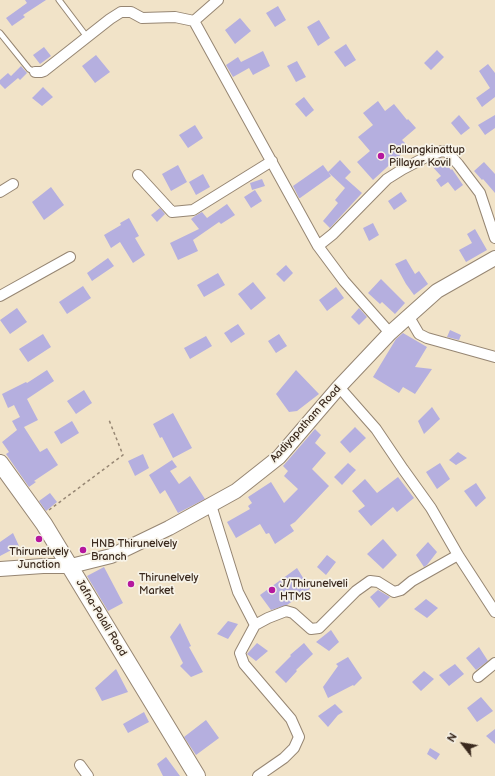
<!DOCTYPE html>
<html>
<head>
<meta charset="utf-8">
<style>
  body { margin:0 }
  #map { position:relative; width:495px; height:776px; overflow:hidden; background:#f1e3c8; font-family:"Balsamiq Sans",sans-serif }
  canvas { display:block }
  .north { position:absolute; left:443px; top:724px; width:40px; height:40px; -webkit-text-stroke:3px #f7f3e8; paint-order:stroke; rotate:301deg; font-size:11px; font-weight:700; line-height:16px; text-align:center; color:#3b2a1e }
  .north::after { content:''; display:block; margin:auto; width:14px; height:18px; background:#3b2a1e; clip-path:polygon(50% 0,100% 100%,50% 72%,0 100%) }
</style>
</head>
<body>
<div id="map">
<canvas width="495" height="776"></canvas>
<div class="north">N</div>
</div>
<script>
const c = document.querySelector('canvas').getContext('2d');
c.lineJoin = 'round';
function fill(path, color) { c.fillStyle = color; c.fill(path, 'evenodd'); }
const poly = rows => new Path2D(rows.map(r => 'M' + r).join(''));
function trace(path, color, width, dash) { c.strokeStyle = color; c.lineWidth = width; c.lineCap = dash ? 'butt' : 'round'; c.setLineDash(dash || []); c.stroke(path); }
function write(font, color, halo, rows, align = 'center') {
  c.font = font + ' "Balsamiq Sans",sans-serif'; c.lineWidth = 3.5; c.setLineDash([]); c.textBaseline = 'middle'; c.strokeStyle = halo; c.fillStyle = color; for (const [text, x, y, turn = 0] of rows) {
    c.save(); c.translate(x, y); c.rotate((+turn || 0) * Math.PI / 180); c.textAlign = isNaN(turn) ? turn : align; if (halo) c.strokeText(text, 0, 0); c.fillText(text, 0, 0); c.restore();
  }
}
fill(poly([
  [25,0,46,0,23,15,25,17,12,26,6,18,27,3],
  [278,6,286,20,275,27,266,13],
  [240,18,251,31,235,44,225,30],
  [319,20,330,38,318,46,307,27],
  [346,44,356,60,345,67,334,52],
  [44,47,51,56,40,64,33,55],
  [437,50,444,57,431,70,424,63],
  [263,51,270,66,253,75,249,68,233,77,226,65,238,57,241,62],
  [96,55,110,72,95,83,82,66],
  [297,61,306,77,296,82,287,66],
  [488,64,495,73,495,98,495,97,482,107,476,98,490,88,479,71],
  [21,66,27,73,20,80,18,78,5,89,0,84,0,80,8,73,11,76],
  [43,87,53,97,42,106,32,98],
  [304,97,314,110,306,117,295,104],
  [378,101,385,111,394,104,407,120,408,119,416,128,402,140,409,147,373,180,357,162,370,151,358,137,373,125,363,113],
  [459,115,470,128,461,135,451,123],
  [495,115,495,128,485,135,478,125],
  [195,125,203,138,188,148,179,135],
  [441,158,451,170,452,169,463,185,455,191,448,182,441,187,436,180,441,176,430,164],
  [340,160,351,172,345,178,362,193,330,228,323,221,338,203,335,200,345,188,328,172],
  [484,162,495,174,495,193,483,179,482,180,474,171],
  [178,165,187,182,171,191,162,174],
  [323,165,331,176,300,198,299,198,293,186],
  [203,174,210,187,196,195,189,182],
  [262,179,265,186,252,190,250,183],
  [51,187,64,205,44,220,32,202],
  [255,190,262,201,251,208,244,197],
  [401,192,407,201,394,210,388,201],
  [227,204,235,215,221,224,219,222,193,240,198,251,178,260,170,243,199,229,191,219,195,216,202,212,207,218],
  [160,208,165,214,157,222,151,215],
  [129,218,139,236,135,238,145,255,133,263,120,242,111,248,104,235,121,225,120,223],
  [373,223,379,235,369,241,363,228],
  [475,229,487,250,466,262,459,250,472,243,467,234],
  [108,258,114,266,92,281,87,273],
  [406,259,415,274,419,271,428,284,414,295,406,284,395,264],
  [286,265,293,273,284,282,276,274],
  [218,273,225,285,204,297,197,285],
  [381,279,405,303,395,314,382,302,380,304,368,293],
  [253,282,266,298,251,310,238,294],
  [83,286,91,298,67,314,59,302],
  [336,287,344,298,327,311,319,300],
  [17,308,27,322,10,334,0,320],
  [359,308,367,317,359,325,351,317],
  [238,324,245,334,231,343,224,333],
  [450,330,461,335,459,340,447,337],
  [403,333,427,347,415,367,432,369,415,394,403,387,399,393,373,377,396,339],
  [43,334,51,347,28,362,19,349],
  [279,334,287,346,276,353,268,341],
  [206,336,212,346,190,359,184,348],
  [47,370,54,381,27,399,38,420,24,427,40,452,47,448,58,465,34,481,36,482,29,487,6,454,9,452,2,442,17,430,12,421,20,417,14,405,8,408,2,394,26,382,27,383],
  [296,370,319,394,297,411,289,412,276,394],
  [84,390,92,403,76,414,67,401],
  [432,407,440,419,424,434,418,421],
  [173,413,192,448,173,458,162,437,160,438,153,424],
  [72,421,79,433,61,444,54,432],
  [355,427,366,438,350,453,340,442],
  [315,429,321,435,315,443,326,453,312,469,329,486,295,522,290,525,294,531,275,544,269,533,266,534,260,524,236,538,227,522,250,509,248,506,252,503,248,497,271,482,284,503,298,489,284,476,288,471,283,466],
  [458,452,467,458,456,465,449,460],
  [143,454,149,468,135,476,128,461],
  [172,460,177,467,170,471,179,484,190,476,205,499,178,513,165,490,160,494,149,475],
  [348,463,356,470,342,485,334,477],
  [440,463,450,479,437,489,426,472],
  [398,477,414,498,397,512,393,507,371,526,358,511,365,506,352,491,365,479,377,493],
  [476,483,486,498,476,507,464,491],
  [50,493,57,502,46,511,39,501],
  [13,533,19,546,0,556,0,542],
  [383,539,397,555,383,569,367,554],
  [428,542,437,552,427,565,424,567,416,555],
  [327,555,336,562,326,575,317,567],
  [104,567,123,603,108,611,87,576],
  [297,568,310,589,287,605,271,610,260,595],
  [378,590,390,597,379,608,370,597],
  [426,599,438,608,427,618,414,609],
  [228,621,238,624,228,639,217,634],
  [180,623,191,646,189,647,203,672,191,677,180,666,183,663,170,637],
  [331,630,339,642,329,651,316,642],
  [257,643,268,651,256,661,247,654],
  [304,643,313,654,296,670,297,671,286,683,275,672,291,656,290,655],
  [479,647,488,661,476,670,466,658],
  [348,657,362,678,354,686,353,685,328,698,323,687,338,666,336,664],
  [455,664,464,674,449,686,439,675],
  [116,669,128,692,102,701,95,688],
  [424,671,434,679,421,691,412,682],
  [481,697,493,711,477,722,467,708],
  [335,704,343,712,338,715,328,727,318,716],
  [144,712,149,722,128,733,123,724],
  [206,720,219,738,196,755,184,737],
  [495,729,495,744,486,736],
  [430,748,440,754,436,760,427,754],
  [166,757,180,776,163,776,157,764]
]), '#b5afdf');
const lane = poly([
  [59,0,87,37],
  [0,33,29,69,35,72]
]);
const street = poly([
  [218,0,194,21,318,246,344,281,390,333],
  [35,72,41,72,44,71,110,19,121,12,131,12,142,18,175,17,194,21],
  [138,175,172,212,193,210,272,161],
  [0,192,13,184],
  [318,246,333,234,387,179,403,169,428,156,442,151,447,152,458,164,480,193,495,238],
  [0,296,70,257],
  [409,317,419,334,427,338,495,357],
  [339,387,376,429,403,469,431,508,458,555,495,612],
  [211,505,238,592,255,625,240,653,244,664,291,719,299,737,294,748,284,758,258,776],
  [255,625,268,618,286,611,293,613,311,629,319,628,356,591,370,581,378,582,394,592,401,590,412,581,458,555],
  [478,677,495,663],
  [80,765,88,776]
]);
const secondary = poly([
  [0,569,43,566,71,566,111,556,169,528,236,491,279,457,339,387,390,333,437,291,495,258]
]);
const primary = poly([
  [0,463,44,524,197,776]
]);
trace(lane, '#968673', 7);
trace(street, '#968673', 12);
trace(secondary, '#968673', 16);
trace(primary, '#968673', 18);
trace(poly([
  [49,510,123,455,109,420]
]), '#968673', 1.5, [3, 3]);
trace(lane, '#fff', 5);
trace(street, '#fff', 10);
trace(secondary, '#fff', 14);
trace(primary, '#fff', 16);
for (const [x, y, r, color] of [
  [381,156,4,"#b5179e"],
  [39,539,4,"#b5179e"],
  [83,550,4,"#b5179e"],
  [131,584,4,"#b5179e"],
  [272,590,4,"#b5179e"]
]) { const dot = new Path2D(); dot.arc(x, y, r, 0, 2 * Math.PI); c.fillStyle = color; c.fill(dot); trace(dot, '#f7f3e8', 1.5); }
write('11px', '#3b2a1e', '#f7f3e8', [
  ["Pallangkinattup",389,150],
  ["Pillayar Kovil",389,163],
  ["HNB Thirunelvely",91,544],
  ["Branch",91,557],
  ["Thirunelvely",39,552,"center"],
  ["Junction",39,565,"center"],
  ["Thirunelvely",139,578],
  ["Market",139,591],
  ["J/Thirunelveli",280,584],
  ["HTMS",280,597]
], 'left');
write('11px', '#3b2a1e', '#f7f3e8', [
  ["Aadiyapatham Road",306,424,-48],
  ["Jafna-Palali Road",101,618,59]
]);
</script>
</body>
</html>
